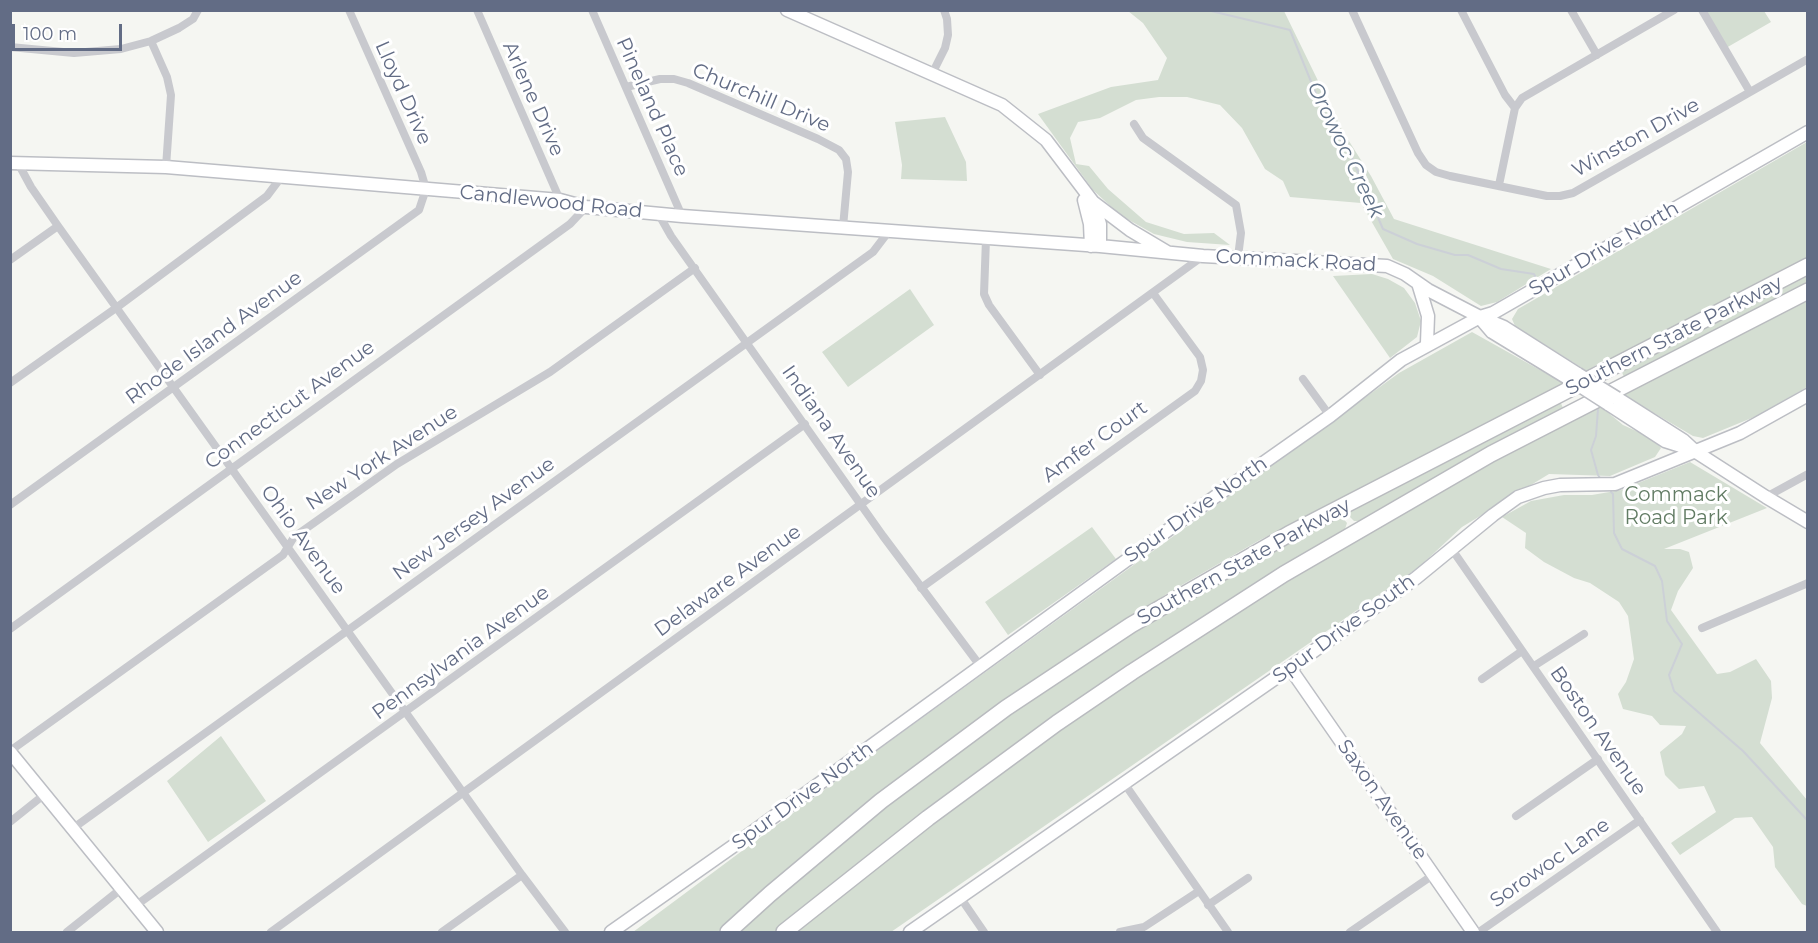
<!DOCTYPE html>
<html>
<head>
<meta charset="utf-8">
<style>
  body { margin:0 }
  #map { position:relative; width:1818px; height:943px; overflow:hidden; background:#f5f6f2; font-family:Montserrat,sans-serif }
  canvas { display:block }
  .frame { position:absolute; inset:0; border:12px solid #626c85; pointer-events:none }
  .scale { position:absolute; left:12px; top:24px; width:110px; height:27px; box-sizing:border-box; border:3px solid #626c85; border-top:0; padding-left:8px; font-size:18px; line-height:21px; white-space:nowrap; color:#626c85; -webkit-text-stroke:4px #fff; paint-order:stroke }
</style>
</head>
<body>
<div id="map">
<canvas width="1818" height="943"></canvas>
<div class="frame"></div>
<div class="scale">100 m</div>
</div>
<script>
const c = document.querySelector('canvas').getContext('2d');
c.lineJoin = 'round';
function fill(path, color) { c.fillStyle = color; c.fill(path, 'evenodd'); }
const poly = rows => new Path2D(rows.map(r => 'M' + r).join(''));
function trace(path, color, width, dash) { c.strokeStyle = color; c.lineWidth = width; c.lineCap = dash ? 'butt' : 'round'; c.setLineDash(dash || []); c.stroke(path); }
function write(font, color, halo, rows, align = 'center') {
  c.font = font + ' Montserrat,sans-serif'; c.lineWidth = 6; c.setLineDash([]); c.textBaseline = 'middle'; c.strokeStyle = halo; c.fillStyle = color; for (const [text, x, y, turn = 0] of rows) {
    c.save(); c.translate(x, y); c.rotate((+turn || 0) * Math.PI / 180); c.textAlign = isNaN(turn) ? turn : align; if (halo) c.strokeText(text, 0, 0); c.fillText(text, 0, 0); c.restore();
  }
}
fill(poly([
  [1128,11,1284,11,1342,130,1371,176,1394,219,1551,269,1497,302,1481,306,1433,276,1393,259,1361,203,1290,197,1283,181,1265,169,1242,128,1220,105,1187,97,1159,97,1136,100,1100,118,1078,122,1070,138,1076,164,1089,166,1108,189,1146,222,1184,234,1214,233,1230,245,1187,242,1154,234,1120,215,1093,190,1038,114,1111,87,1158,80,1167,58,1143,23],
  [1705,11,1764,11,1771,22,1726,48],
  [945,117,966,162,967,181,901,179,902,165,895,122],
  [1807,142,1807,258,1605,363,1604,360,1587,371,1515,326,1512,319,1518,309],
  [1807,273,1807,283,1624,377,1621,370],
  [1372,274,1388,279,1404,288,1415,303,1421,321,1417,337,1390,358,1333,276],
  [910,289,934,325,848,387,822,352],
  [1807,298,1807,387,1759,415,1703,438,1693,436,1620,393],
  [1472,332,1565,384,1258,541,1168,593,979,718,861,807,756,897,718,932,633,932,875,752,1399,373],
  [1560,401,1563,408,1402,496,1359,521,1354,521,1350,517,1349,512,1351,508],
  [1599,405,1623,425,1654,439,1661,448,1655,457,1610,476,1549,474,1462,527,1418,568,891,932,795,932,936,819,1045,739,1256,598,1475,469],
  [1690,462,1767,508,1664,549,1680,549,1689,552,1693,568,1678,591,1671,610,1717,674,1730,672,1756,659,1771,681,1772,698,1760,743,1807,800,1807,906,1802,904,1775,867,1773,847,1752,817,1735,818,1680,855,1671,843,1716,812,1704,786,1679,789,1665,775,1660,752,1682,734,1686,726,1660,725,1652,716,1623,709,1618,694,1626,682,1634,659,1628,616,1619,602,1590,583,1574,578,1544,562,1525,548,1526,533,1502,517,1531,501,1564,495,1592,495,1621,490],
  [1340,515,1347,523,1345,529,1145,655,1004,753,834,882,774,932,737,932,899,794,989,728,1174,605],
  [1092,527,1116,559,1008,635,985,602],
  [221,736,266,801,208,842,167,781]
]), '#d4ded2');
trace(poly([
  [1207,10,1290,30,1323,111,1352,158,1383,229,1417,244,1455,255,1468,255,1501,269,1534,274,1537,280],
  [1598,409,1596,436,1591,450,1598,475,1602,481],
  [1611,492,1613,494,1614,533,1622,549,1655,566,1662,581,1667,621,1682,644,1669,675,1674,691,1743,751,1808,821]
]), '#ccd0d7', 2);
const secondary = poly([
  [787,10,1002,105,1046,140,1093,202,1100,224,1100,246],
  [10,163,166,167,560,200,586,207,682,216,1100,246,1203,256,1387,266,1405,274,1428,290,1480,317,1504,327,1578,374],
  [1084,200,1090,224,1091,246],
  [1093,202,1130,230,1167,252],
  [1418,283,1428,316,1427,343],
  [1480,318,1492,332,1569,379],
  [1617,398,1683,440,1696,452,1766,497,1808,522],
  [1608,404,1665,441,1687,448],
  [1290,668,1473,932],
  [10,752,157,932],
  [611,932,739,842,1175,525,1330,416,1401,360,1480,317,1493,313,1808,132],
  [910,932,1290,668,1416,578,1493,515,1518,497,1544,488,1560,485,1615,484,1740,433,1808,395]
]);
const highway = poly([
  [728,932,770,894,881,801,1006,708,1131,625,1289,534,1808,266],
  [784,932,928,818,1057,723,1132,672,1284,574,1491,454,1808,291]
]);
trace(secondary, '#bcbec4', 15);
trace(highway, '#b9bbbf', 18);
trace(poly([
  [477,10,560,200],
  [592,10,682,216],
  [1352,10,1418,153,1426,165,1436,172,1450,176,1547,196,1560,196,1573,193,1808,59],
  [1461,10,1505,95,1515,108],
  [1571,10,1597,55],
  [1702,10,1750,92],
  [151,41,167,77,171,95,166,167],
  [10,47,74,53,121,49,151,41,179,28,193,19,198,10],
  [932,74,945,48,948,35,947,19,944,10],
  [626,87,660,79,674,79,688,83,818,139,839,150,846,159,848,172,843,227],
  [1134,124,1143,138,1236,205,1241,233,1238,257],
  [18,163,31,187,58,226,522,875,565,932],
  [1499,185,1515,108,1522,98,1674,10],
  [658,213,671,236,883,536,981,667],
  [986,239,984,294,989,305,1040,375],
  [10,260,58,226],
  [1303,379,1330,416],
  [10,383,116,308,267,196,282,176],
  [1766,497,1808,474],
  [10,505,419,210,426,189,421,172,349,10],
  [1451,548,1717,932],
  [921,588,1195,391,1201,381,1203,370,1200,357,1153,293],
  [1702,628,1808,583],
  [10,629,570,224,586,207],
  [1534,666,1584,634],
  [1482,679,1522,651],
  [10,751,283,555,294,537,397,464,550,372,695,268],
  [1124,783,1228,932],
  [1516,816,1598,759],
  [10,822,45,794],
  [72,829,873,252,889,231],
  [960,897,984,932],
  [1208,905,1248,878],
  [135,906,805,424],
  [67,932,121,889],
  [271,932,1203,256],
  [442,932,522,875],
  [1120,932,1144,927,1199,891],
  [1350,932,1433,875],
  [1479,932,1640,820]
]), '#c8c9ce', 8);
trace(secondary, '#fff', 12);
trace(highway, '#fff', 15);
const secondaryBridge = poly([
  [1578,374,1617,398],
  [1569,379,1608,404]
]);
trace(secondaryBridge, '#bcbec4', 15, []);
trace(secondaryBridge, '#fff', 12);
write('20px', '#626c85', '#fff', [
  ["Lloyd Drive",403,93,66],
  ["Churchill Drive",761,98,23],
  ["Arlene Drive",533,99,66],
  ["Pineland Place",652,107,66],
  ["Winston Drive",1636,138,-29],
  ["Candlewood Road",551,202,6],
  ["Spur Drive North",1604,249,-30],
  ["Commack Road",1296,261,3],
  ["Southern State Parkway",1674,336,-27],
  ["Rhode Island Avenue",214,338,-36],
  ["Connecticut Avenue",290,405,-36],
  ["Indiana Avenue",831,432,55],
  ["Amfer Court",1095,442,-36],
  ["New York Avenue",382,458,-33],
  ["Spur Drive North",1196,510,-35],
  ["New Jersey Avenue",474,519,-36],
  ["Ohio Avenue",303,540,54],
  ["Southern State Parkway",1244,562,-29],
  ["Delaware Avenue",728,581,-36],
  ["Spur Drive South",1344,629,-36],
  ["Pennsylvania Avenue",461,653,-36],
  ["Boston Avenue",1598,731,55],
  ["Spur Drive North",803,796,-36],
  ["Saxon Avenue",1382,800,55],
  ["Sorowoc Lane",1550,863,-35]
]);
write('20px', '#627c64', '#fff', [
  ["Commack",1676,495],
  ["Road Park",1676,518]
]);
write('italic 21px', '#63748a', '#fff', [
  ["Orowoc Creek",1345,150,64]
]);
</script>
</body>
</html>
